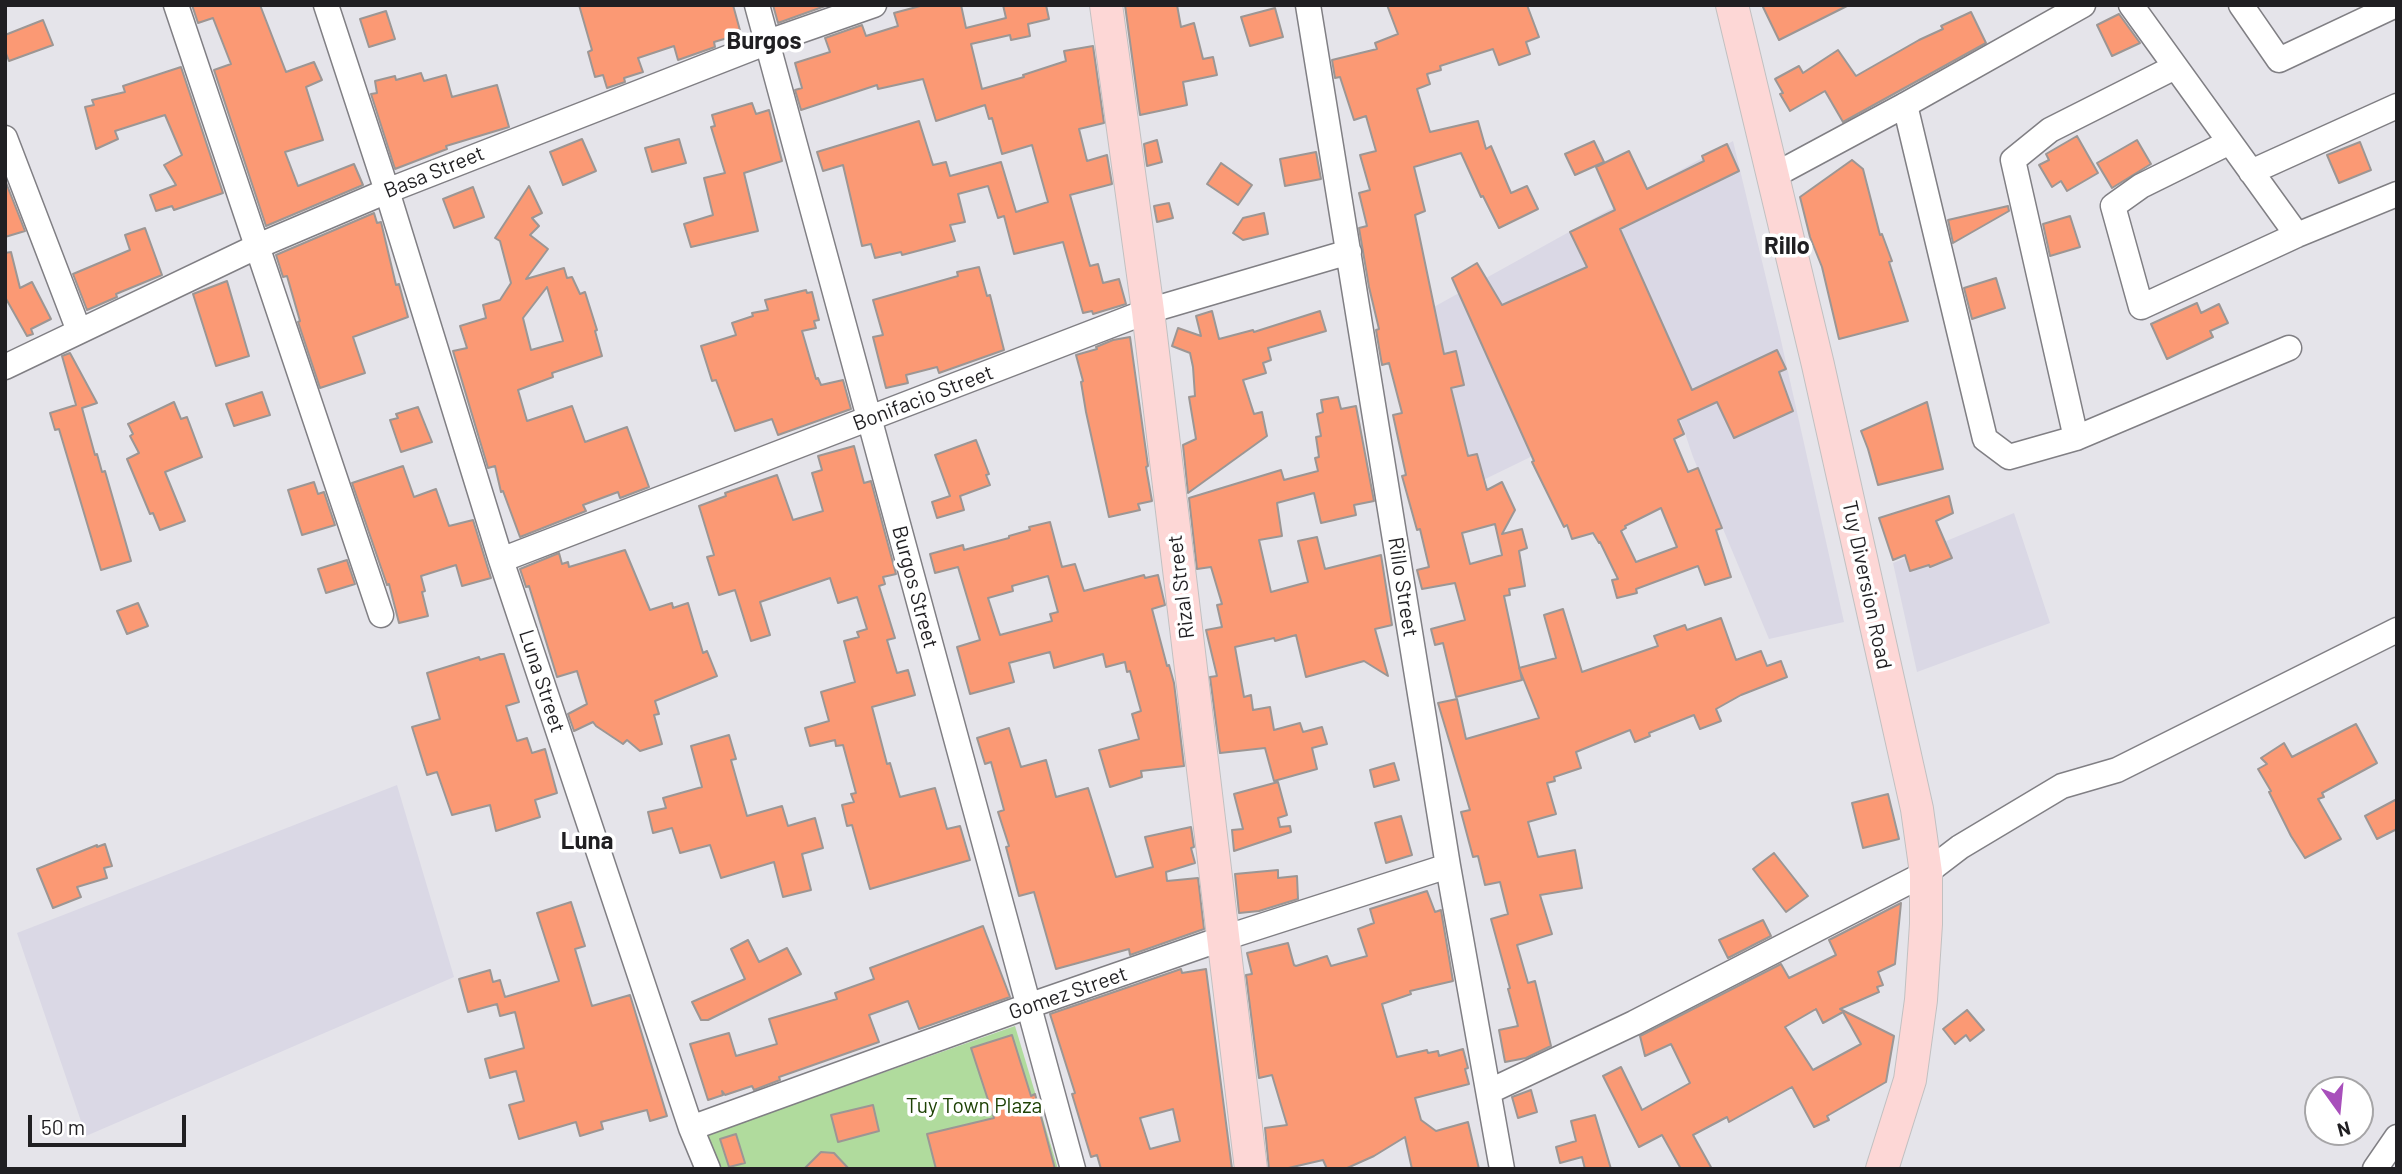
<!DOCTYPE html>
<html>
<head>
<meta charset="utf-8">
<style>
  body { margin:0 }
  #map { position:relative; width:2402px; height:1174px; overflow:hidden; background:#e5e4ea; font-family:Barlow,sans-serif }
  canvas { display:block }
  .frame { position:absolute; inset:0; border:7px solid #201f22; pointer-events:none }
  .north { position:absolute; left:2304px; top:1076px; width:70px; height:70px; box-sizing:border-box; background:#fff; border:2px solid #a6a5a7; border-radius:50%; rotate:165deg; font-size:19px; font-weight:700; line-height:28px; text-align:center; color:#201f22 }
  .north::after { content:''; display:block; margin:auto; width:24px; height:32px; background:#a84fbb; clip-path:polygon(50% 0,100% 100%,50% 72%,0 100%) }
  .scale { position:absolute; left:28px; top:1115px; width:158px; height:32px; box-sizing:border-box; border:4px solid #201f22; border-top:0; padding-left:9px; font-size:21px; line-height:24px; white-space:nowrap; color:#201f22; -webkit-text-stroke:5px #fff; paint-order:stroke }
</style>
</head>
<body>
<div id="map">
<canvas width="2402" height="1174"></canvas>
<div class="frame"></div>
<div class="north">N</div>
<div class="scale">50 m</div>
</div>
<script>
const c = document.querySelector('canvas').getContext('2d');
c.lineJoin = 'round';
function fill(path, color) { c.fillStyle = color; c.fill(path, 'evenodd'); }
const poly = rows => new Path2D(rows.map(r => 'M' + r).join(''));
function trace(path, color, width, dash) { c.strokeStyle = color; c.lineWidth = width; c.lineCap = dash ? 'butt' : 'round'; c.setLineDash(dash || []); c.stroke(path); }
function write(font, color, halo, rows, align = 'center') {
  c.font = font + ' Barlow,sans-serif'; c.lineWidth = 7; c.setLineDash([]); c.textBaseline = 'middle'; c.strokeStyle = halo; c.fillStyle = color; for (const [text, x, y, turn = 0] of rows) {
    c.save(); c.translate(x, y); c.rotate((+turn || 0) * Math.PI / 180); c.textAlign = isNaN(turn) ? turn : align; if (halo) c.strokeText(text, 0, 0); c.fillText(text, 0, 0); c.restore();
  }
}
fill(poly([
  [1733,141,1780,336,1844,622,1769,639,1693,457,1670,389,1473,485,1432,308],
  [2014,513,2050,623,1917,672,1893,563],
  [397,785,454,977,86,1136,17,933]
]), '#dad8e5');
fill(poly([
  [1015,1026,1058,1169,721,1169,707,1135]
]), '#b0db9d');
const building = poly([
  [192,5,260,5,286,72,314,62,322,80,306,87,323,140,285,152,298,186,354,164,363,185,266,226,214,70,231,64,213,18,198,23,192,5],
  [579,5,733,5,741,34,714,42,715,47,678,60,674,46,638,58,643,72,624,78,625,82,607,88,603,75,595,77,588,52,592,50,579,5],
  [773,5,828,5,778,23,773,5],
  [924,5,961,5,966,28,1006,18,1003,5,1046,5,1049,19,1028,24,1030,36,1011,40,1010,35,971,44,982,89,1024,77,1023,75,1066,61,1064,51,1093,46,1104,123,1079,129,1087,161,1107,155,1112,184,1070,195,1090,266,1098,264,1103,283,1119,279,1126,304,1093,314,1092,311,1083,313,1063,242,1014,254,1004,216,998,218,988,186,958,194,965,222,950,225,955,241,902,255,901,252,875,258,871,244,862,246,843,165,823,171,817,152,919,121,933,165,946,162,950,176,1001,162,1016,212,1048,202,1032,145,1002,154,992,118,989,119,985,105,936,121,923,79,878,89,877,85,801,110,795,90,802,88,795,63,830,52,825,38,862,25,866,36,898,26,894,13,924,5],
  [1125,5,1177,5,1181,27,1194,23,1203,59,1213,57,1217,75,1183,82,1187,105,1140,115,1125,5],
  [1387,5,1527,5,1539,37,1526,42,1530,54,1499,65,1493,49,1440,66,1441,70,1427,74,1430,84,1417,89,1430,132,1478,121,1486,149,1491,146,1511,193,1527,186,1538,209,1499,228,1483,196,1481,197,1461,153,1414,167,1425,211,1415,215,1444,354,1456,351,1464,385,1451,388,1468,456,1477,454,1487,490,1502,482,1515,510,1502,534,1522,529,1527,548,1519,551,1525,586,1509,589,1510,595,1504,596,1522,680,1456,697,1443,643,1435,645,1431,629,1465,620,1455,583,1422,589,1417,570,1429,567,1420,529,1417,530,1402,476,1406,475,1393,415,1402,413,1389,363,1382,365,1376,330,1379,329,1369,287,1359,228,1367,226,1359,193,1370,190,1360,155,1376,151,1366,116,1354,120,1340,77,1335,78,1332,60,1377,49,1375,43,1398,34,1387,5],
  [1495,524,1502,555,1470,564,1462,533,1495,524],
  [1762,5,1849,5,1779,40,1762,5],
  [1275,8,1283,37,1250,46,1241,17,1275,8],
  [386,11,395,39,369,47,360,19,386,11],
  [1971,12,1986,43,1843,122,1825,91,1790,111,1780,94,1783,93,1775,79,1799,66,1803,73,1838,50,1856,76,1919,40,1943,29,1941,26,1971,12],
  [2119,14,2140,43,2112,56,2097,25,2119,14],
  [43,20,53,45,9,61,5,51,5,35,43,20],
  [181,67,223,193,174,210,172,206,156,211,150,195,176,185,164,165,182,155,165,115,115,131,118,139,96,149,85,107,94,105,92,100,125,92,123,86,181,67],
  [421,73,424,81,446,75,452,97,497,85,509,127,446,146,447,149,395,169,371,94,377,93,375,81,395,76,396,80,421,73],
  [752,103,756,114,769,110,782,161,744,173,758,231,691,247,684,224,713,215,704,178,725,173,711,127,715,126,712,115,752,103],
  [2077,136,2098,173,2067,191,2061,181,2052,187,2039,165,2049,160,2046,154,2077,136],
  [582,139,596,171,563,185,550,152,582,139],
  [679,139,686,163,652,172,645,148,679,139],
  [1157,140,1162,162,1147,166,1144,144,1157,140],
  [2137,140,2151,164,2112,188,2097,163,2137,140],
  [1594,141,1604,162,1575,175,1565,154,1594,141],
  [2360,142,2371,170,2339,183,2327,155,2360,142],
  [1727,144,1739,171,1620,229,1692,390,1777,350,1786,369,1779,372,1793,411,1734,438,1717,402,1678,420,1684,434,1674,439,1688,472,1698,468,1722,528,1716,530,1731,577,1705,585,1698,566,1636,589,1637,593,1617,598,1612,580,1618,579,1600,542,1599,543,1593,533,1572,539,1567,525,1564,527,1532,462,1534,461,1452,278,1477,263,1502,305,1587,267,1570,232,1615,210,1596,167,1629,151,1647,189,1704,161,1702,156,1727,144],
  [1661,508,1677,547,1636,562,1621,531,1626,528,1625,526,1661,508],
  [1316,152,1321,179,1285,186,1280,159,1316,152],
  [1852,160,1863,169,1880,235,1882,234,1892,261,1889,262,1908,321,1839,339,1822,267,1810,237,1800,197,1852,160],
  [1221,163,1252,185,1238,205,1207,184,1221,163],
  [5,180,25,231,5,237,5,180],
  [529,186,542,213,532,218,539,226,530,235,548,249,526,279,564,268,567,278,572,277,580,294,585,292,597,330,595,331,602,356,552,373,553,377,518,390,527,421,572,406,585,442,627,427,649,487,620,498,618,492,583,505,586,511,520,537,503,491,501,492,495,466,488,468,453,351,467,348,460,326,486,318,483,305,500,300,511,283,500,241,495,238,529,186],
  [547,287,563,341,531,350,523,318,547,287],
  [473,187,484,217,454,228,443,199,473,187],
  [1169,203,1173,218,1157,222,1154,206,1169,203],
  [2008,206,2009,211,1953,243,1948,220,2008,206],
  [374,213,377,223,381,222,396,285,399,284,408,317,353,337,365,373,320,388,298,322,300,321,287,276,283,277,276,255,374,213],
  [1264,213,1268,234,1243,240,1233,233,1243,218,1264,213],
  [2070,216,2080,247,2050,256,2043,224,2070,216],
  [145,228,162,275,116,294,117,297,87,310,73,274,130,250,125,235,145,228],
  [11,252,20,288,32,282,51,319,31,329,33,334,27,336,5,297,5,253,11,252],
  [979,267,987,296,990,295,1004,350,939,373,937,367,906,375,908,383,886,388,873,337,883,335,873,300,958,276,957,272,979,267],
  [1996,278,2005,308,1972,319,1964,288,1996,278],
  [227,281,249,356,216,366,193,294,227,281],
  [806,290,807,293,812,292,819,320,814,321,816,328,802,331,816,379,818,378,821,385,843,380,851,409,778,435,772,419,735,431,716,380,712,381,701,346,736,335,732,323,753,316,752,313,768,310,765,300,806,290],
  [2197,303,2201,313,2219,304,2228,323,2210,331,2213,337,2167,359,2151,324,2197,303],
  [1212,311,1219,339,1253,330,1254,332,1320,311,1326,331,1268,348,1271,360,1263,363,1266,373,1243,380,1254,414,1262,412,1267,436,1188,493,1183,445,1196,439,1189,397,1195,396,1193,367,1190,353,1172,346,1178,328,1201,336,1196,316,1212,311],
  [1130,337,1148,466,1146,467,1152,501,1138,504,1140,510,1109,517,1086,412,1081,382,1083,381,1076,355,1097,349,1096,347,1113,340,1130,337],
  [70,353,97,403,82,408,95,455,97,454,102,472,105,471,131,561,101,570,59,429,55,430,50,413,76,405,62,356,70,353],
  [262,392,270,415,234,426,226,404,262,392],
  [1338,397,1341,409,1356,406,1374,501,1354,505,1356,515,1321,523,1314,493,1277,503,1282,536,1259,540,1271,592,1308,582,1298,541,1317,537,1325,569,1381,555,1392,625,1375,629,1388,676,1364,661,1306,677,1296,635,1275,641,1274,638,1235,647,1244,697,1251,695,1253,710,1270,707,1274,730,1300,723,1303,732,1322,727,1327,744,1312,748,1317,769,1274,781,1265,748,1220,753,1210,677,1217,676,1206,630,1222,627,1217,605,1222,604,1211,567,1197,569,1189,498,1281,470,1284,480,1318,471,1315,458,1319,457,1316,437,1321,436,1317,414,1323,412,1321,400,1338,397],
  [174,402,181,419,187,417,202,457,165,472,185,521,160,530,153,513,150,514,127,459,139,453,130,436,133,434,128,424,174,402],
  [1927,402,1943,469,1878,485,1868,449,1861,431,1927,402],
  [418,407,432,442,401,452,390,420,398,418,396,414,418,407],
  [976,440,989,474,986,475,990,485,960,496,964,510,937,518,932,502,950,496,935,455,976,440],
  [854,446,864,483,871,481,896,574,883,577,885,584,879,586,895,638,887,640,897,673,908,670,915,695,872,707,887,764,890,763,900,797,935,788,947,829,960,826,970,860,870,889,852,825,847,826,842,805,854,802,851,794,856,793,843,745,836,746,835,740,810,746,805,728,829,721,821,692,855,682,844,641,859,637,857,632,867,629,857,597,838,603,830,578,760,602,770,635,751,641,735,590,719,595,707,557,714,555,699,506,726,496,725,493,777,475,793,520,823,511,812,473,822,470,818,456,854,446],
  [403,466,414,497,436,489,449,526,473,520,491,578,462,586,456,565,421,576,425,591,422,592,428,616,399,623,389,584,387,585,352,483,403,466],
  [314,482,318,494,324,492,335,525,302,535,288,490,314,482],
  [1949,496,1953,513,1936,521,1952,558,1930,567,1929,565,1910,571,1905,555,1893,560,1879,518,1949,496],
  [1050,522,1062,567,1075,564,1084,591,1144,575,1145,578,1158,575,1165,605,1152,609,1167,666,1169,665,1174,683,1184,766,1141,771,1142,777,1110,787,1099,750,1139,739,1132,714,1141,711,1130,671,1127,672,1125,662,1106,667,1103,654,1054,668,1050,652,1009,663,1014,682,970,694,957,647,980,640,958,567,935,573,930,554,963,545,964,550,1009,538,1009,536,1030,530,1029,527,1050,522],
  [1048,576,1058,612,1050,614,1052,621,1000,635,988,598,1013,591,1012,586,1048,576],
  [625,550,650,610,672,603,673,608,688,603,703,653,707,651,717,676,655,701,659,714,654,715,662,744,640,751,627,740,623,744,596,726,593,722,574,731,568,714,587,704,577,671,557,677,529,586,526,587,520,569,559,553,562,564,568,562,569,567,625,550],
  [347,560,355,584,326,593,318,569,347,560],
  [138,603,148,626,127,634,117,611,138,603],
  [1563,609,1582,672,1658,646,1654,636,1685,625,1687,630,1721,618,1736,660,1761,651,1767,666,1781,661,1787,677,1741,695,1716,709,1721,721,1700,729,1694,715,1649,733,1650,736,1635,742,1630,730,1576,752,1581,768,1554,777,1555,781,1547,783,1556,814,1528,822,1538,857,1575,850,1582,888,1540,895,1552,934,1517,945,1528,983,1535,981,1551,1046,1526,1058,1505,1062,1499,1030,1518,1026,1508,989,1510,988,1491,919,1508,914,1500,882,1485,885,1478,856,1473,857,1461,812,1470,810,1438,703,1457,699,1466,739,1539,718,1519,668,1556,658,1544,615,1563,609],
  [500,654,504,654,519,702,506,706,517,741,527,738,532,753,545,749,557,793,535,800,540,817,496,831,490,805,452,815,437,772,427,775,412,727,440,719,427,673,479,657,480,660,500,654],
  [2356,724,2377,763,2322,793,2324,797,2318,799,2341,839,2305,858,2291,836,2269,792,2271,791,2258,769,2267,764,2261,758,2284,743,2292,757,2356,724],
  [1009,728,1021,767,1046,760,1056,797,1088,788,1116,877,1153,867,1145,837,1191,827,1194,847,1191,848,1195,863,1166,872,1167,881,1198,878,1204,929,1130,955,1129,949,1056,969,1034,892,1019,896,1006,847,1009,846,998,812,1004,810,991,762,985,764,977,738,1009,728],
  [729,735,736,759,731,760,747,816,782,806,788,826,815,818,823,848,802,854,811,890,783,897,774,862,721,878,710,845,680,853,672,828,653,833,648,812,666,808,663,798,702,787,691,746,729,735],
  [1394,763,1399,780,1374,787,1370,770,1394,763],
  [1278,782,1287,815,1278,818,1280,827,1290,826,1291,832,1234,851,1232,830,1243,829,1234,794,1278,782],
  [1888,794,1899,839,1863,848,1852,803,1888,794],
  [2397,799,2397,829,2377,839,2365,816,2397,799],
  [1401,816,1412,855,1386,863,1375,823,1401,816],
  [105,844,112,866,104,868,107,878,77,887,81,897,53,908,37,869,97,845,97,847,105,844],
  [1774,853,1808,896,1786,912,1753,869,1774,853],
  [1278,870,1278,878,1297,876,1298,899,1259,911,1239,913,1235,874,1278,870],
  [1427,891,1435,912,1441,910,1453,981,1410,991,1411,994,1382,1004,1397,1057,1427,1050,1428,1053,1438,1051,1439,1056,1463,1049,1468,1068,1465,1069,1469,1084,1415,1098,1421,1120,1436,1131,1468,1122,1479,1169,1412,1169,1405,1137,1374,1156,1345,1169,1327,1169,1323,1160,1284,1169,1269,1169,1265,1128,1287,1125,1272,1075,1259,1078,1246,975,1252,974,1247,953,1288,943,1294,965,1296,966,1327,956,1331,966,1367,956,1358,929,1374,923,1370,909,1427,891],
  [571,902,585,946,575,949,592,1006,630,995,667,1116,650,1121,647,1110,601,1122,603,1129,580,1136,576,1122,519,1139,509,1105,524,1101,516,1071,490,1078,485,1059,524,1048,515,1012,500,1016,497,1004,468,1012,459,979,490,970,493,982,500,980,505,997,559,981,537,913,571,902],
  [1901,903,1895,964,1878,972,1883,985,1877,987,1879,992,1840,1009,1894,1036,1886,1082,1827,1116,1829,1120,1814,1127,1792,1087,1729,1122,1727,1117,1693,1135,1712,1169,1681,1169,1662,1135,1639,1147,1603,1076,1621,1067,1642,1110,1690,1083,1671,1044,1645,1056,1640,1036,1781,964,1789,978,1836,955,1829,940,1901,903],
  [1816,1009,1823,1023,1843,1012,1861,1044,1813,1070,1785,1027,1816,1009],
  [1763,920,1771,936,1728,958,1719,940,1763,920],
  [983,926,1010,997,919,1029,908,1001,869,1015,879,1042,779,1077,780,1080,754,1090,752,1086,725,1095,722,1091,723,1095,708,1100,690,1044,729,1033,736,1056,777,1044,769,1019,837,999,835,993,874,979,870,968,983,926],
  [748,940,759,962,787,948,801,974,708,1020,701,1020,692,1002,745,979,731,949,748,940],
  [1181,969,1182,973,1206,969,1232,1169,1101,1169,1097,1155,1091,1157,1072,1094,1075,1093,1050,1014,1181,969],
  [1173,1109,1180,1141,1150,1149,1140,1118,1173,1109],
  [1967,1010,1984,1030,1970,1041,1966,1035,1955,1044,1943,1029,1967,1010],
  [1012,1035,1031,1096,1035,1094,1055,1169,936,1169,927,1134,994,1118,971,1048,1012,1035],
  [1531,1090,1537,1112,1518,1118,1512,1097,1531,1090],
  [873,1105,879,1131,838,1142,831,1115,873,1105],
  [1595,1115,1611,1169,1585,1169,1582,1157,1560,1163,1556,1147,1576,1141,1571,1121,1595,1115],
  [736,1134,745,1163,729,1167,720,1139,736,1134],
  [821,1152,834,1153,849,1169,804,1169,821,1152]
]);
fill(building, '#fb9974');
trace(building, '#9c9694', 2);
const minor = poly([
  [176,5,381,615],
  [326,5,387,191,501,560,691,1128,708,1169],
  [757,5,1073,1169],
  [1308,5,1448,866,1502,1169],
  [2131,5,2297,235],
  [2241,5,2279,60,2396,5],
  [1905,105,1985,439,2009,457,2076,438,2289,348],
  [5,138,79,331],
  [2230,142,2141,186,2113,206,2141,307,2297,235,2397,194],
  [2251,172,2397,106],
  [1773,176,1905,105,2083,5],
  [5,367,258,246,387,191,768,42,874,5],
  [2076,438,2013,160,2050,130,2175,67],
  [501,560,1148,311,1349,252],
  [1490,1091,1634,1023,1926,873,1960,847,2062,786,2117,770,2397,630],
  [691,1128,1028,1006,1224,938,1448,866],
  [2375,1169,2397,1137]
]);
const major = poly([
  [1106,5,1148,311,1251,1169],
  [1732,5,1818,365,1917,809,1926,873,1926,924,1921,1000,1910,1080,1882,1169]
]);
trace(minor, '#807f84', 27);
trace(major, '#c1c0c1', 34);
trace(minor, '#fff', 24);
trace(major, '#fdd7d6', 32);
write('21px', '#201f22', '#fff', [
  ["Basa Street",434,172,-22],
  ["Bonifacio Street",923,398,-21],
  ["Tuy Diversion Road",1867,585,78],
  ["Burgos Street",915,587,75],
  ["Rizal Street",1181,587,-97],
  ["Rillo Street",1403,587,81],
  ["Luna Street",542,681,72],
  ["Gomez Street",1068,993,-19]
]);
write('21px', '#1e4205', '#fff', [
  ["Tuy Town Plaza",974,1106]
]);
write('bold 24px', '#201f22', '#fff', [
  ["Burgos",764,41],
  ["Rillo",1787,246],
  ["Luna",587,841]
]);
</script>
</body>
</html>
